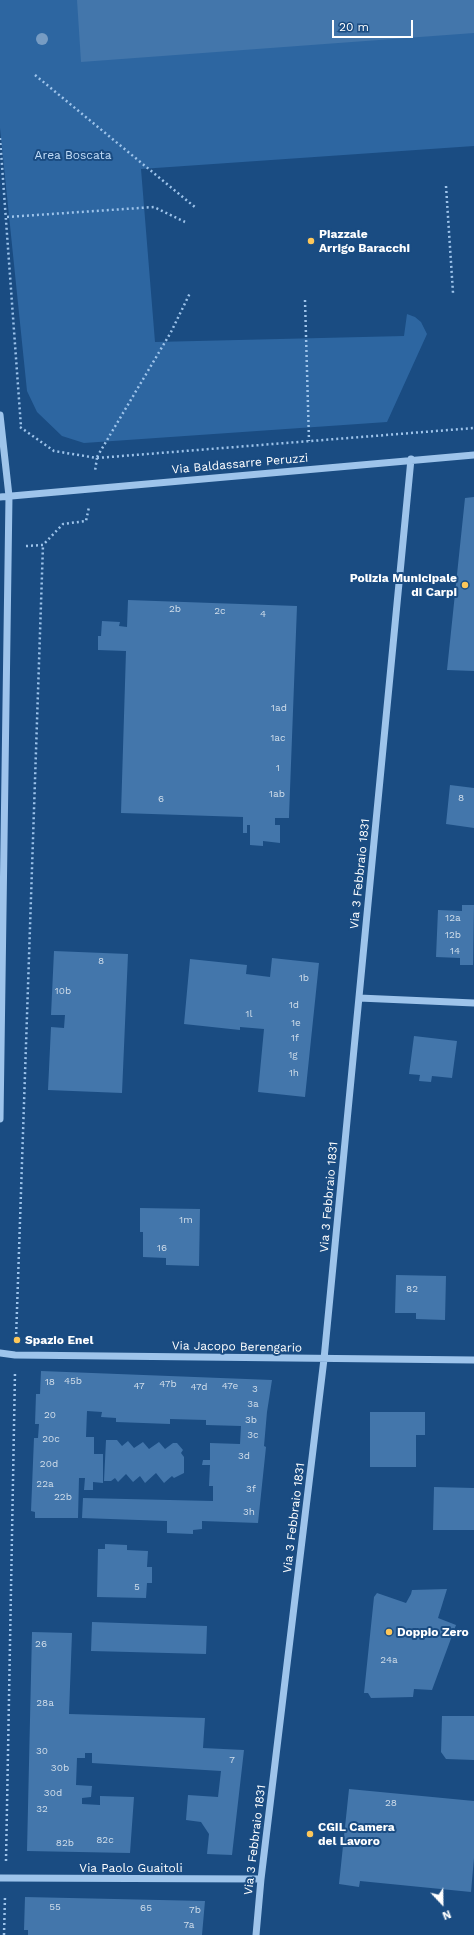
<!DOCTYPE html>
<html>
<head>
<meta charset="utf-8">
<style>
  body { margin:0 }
  #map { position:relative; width:474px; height:1935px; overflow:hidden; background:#1a4c82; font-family:"Work Sans",sans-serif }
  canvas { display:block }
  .north { position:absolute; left:422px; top:1883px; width:40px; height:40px; -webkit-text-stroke:3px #1a4c82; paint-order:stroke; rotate:158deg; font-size:11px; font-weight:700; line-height:16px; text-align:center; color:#fff }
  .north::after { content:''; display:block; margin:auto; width:14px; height:18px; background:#fff; clip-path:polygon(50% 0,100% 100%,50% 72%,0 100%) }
  .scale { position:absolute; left:332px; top:20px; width:81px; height:18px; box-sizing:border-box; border:2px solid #fff; border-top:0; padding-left:5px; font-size:12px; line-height:14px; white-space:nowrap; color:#fff; -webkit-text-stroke:3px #1a4c82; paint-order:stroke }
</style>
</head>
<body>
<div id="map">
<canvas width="474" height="1935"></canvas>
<div class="north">N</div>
<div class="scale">20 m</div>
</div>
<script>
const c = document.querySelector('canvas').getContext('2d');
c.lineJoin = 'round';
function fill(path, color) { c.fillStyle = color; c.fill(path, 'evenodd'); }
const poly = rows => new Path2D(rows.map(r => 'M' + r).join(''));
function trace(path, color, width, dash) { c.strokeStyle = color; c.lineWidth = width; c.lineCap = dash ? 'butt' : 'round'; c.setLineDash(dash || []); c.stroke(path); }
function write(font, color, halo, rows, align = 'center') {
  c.font = font + ' "Work Sans",sans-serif'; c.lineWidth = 4; c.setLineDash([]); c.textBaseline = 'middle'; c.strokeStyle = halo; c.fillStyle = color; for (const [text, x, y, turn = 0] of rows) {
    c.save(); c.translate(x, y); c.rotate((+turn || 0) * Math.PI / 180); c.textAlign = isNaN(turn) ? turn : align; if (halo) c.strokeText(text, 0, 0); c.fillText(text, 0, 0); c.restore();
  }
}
fill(poly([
  [0,0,474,0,474,146,141,169,155,342,404,336,407,314,415,317,421,322,427,334,387,422,84,443,62,436,37,412,27,391,0,128]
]), '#2d66a1');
fill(poly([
  [77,0,474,0,474,33,81,62],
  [474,497,474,671,447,670,465,498],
  [128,600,297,606,289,816,289,818,275,818,275,825,280,825,280,843,263,841,263,846,250,845,250,825,247,825,247,833,243,833,243,817,121,813,126,651,98,650,98,636,101,636,102,621,120,622,119,626,127,627],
  [450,785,474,788,474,828,446,824],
  [462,905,474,905,473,965,460,965,460,958,436,957,438,910,462,911],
  [54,951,128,954,122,1093,48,1090,51,1027,64,1028,65,1015,51,1015],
  [272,958,319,963,305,1097,258,1092,264,1029,240,1027,240,1030,184,1024,190,959,247,965,246,974,270,977],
  [414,1036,457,1041,452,1078,432,1076,431,1082,419,1081,420,1075,409,1074],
  [140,1208,200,1209,199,1266,166,1265,166,1258,143,1257,143,1232,140,1232],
  [396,1275,446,1276,445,1320,416,1319,416,1313,395,1313],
  [41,1371,272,1380,267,1412,264,1446,266,1447,258,1523,202,1521,202,1529,193,1530,193,1534,167,1533,167,1521,82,1518,83,1498,213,1501,213,1486,209,1486,210,1465,202,1465,203,1460,210,1460,210,1443,240,1444,241,1426,206,1425,206,1420,170,1419,170,1424,116,1422,116,1418,101,1417,102,1412,87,1411,86,1437,94,1437,94,1454,103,1454,103,1483,93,1482,93,1490,84,1490,85,1478,79,1478,78,1518,35,1518,35,1512,31,1511,34,1438,38,1438,39,1424,35,1424,36,1394,40,1394],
  [370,1412,425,1412,425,1435,416,1435,416,1467,370,1467],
  [106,1440,117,1440,122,1446,128,1441,134,1448,143,1442,149,1449,159,1442,165,1449,173,1443,177,1443,183,1450,181,1453,184,1457,184,1473,174,1478,172,1476,164,1483,156,1473,145,1483,140,1476,133,1482,126,1474,118,1482,115,1478,111,1481,104,1481],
  [434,1487,474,1488,474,1530,433,1530],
  [105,1544,127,1545,127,1550,148,1551,147,1567,152,1567,152,1583,147,1583,146,1598,97,1597,98,1549,105,1549],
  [447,1589,438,1618,456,1625,432,1690,414,1689,413,1697,371,1698,368,1693,364,1693,374,1597,377,1593,406,1603,411,1594,412,1590],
  [92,1622,207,1626,206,1654,91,1651],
  [32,1632,72,1633,69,1714,205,1718,203,1748,244,1750,232,1855,207,1854,209,1834,201,1822,186,1820,188,1795,218,1797,221,1771,92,1763,92,1753,85,1753,85,1758,77,1758,76,1785,92,1786,91,1797,82,1798,82,1804,100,1805,100,1796,134,1797,130,1853,27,1851],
  [442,1716,474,1716,474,1760,446,1759,441,1752],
  [349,1789,474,1801,474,1858,471,1892,360,1881,359,1887,339,1884],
  [25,1897,205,1901,202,1935,28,1935,28,1930,24,1930]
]), '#4376ab');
trace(poly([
  [35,75,196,208],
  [0,138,21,427],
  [446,186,453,293],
  [7,217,154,207,185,222],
  [305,300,309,441],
  [20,427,54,451,97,458,95,471],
  [97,457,171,332,190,293],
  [97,458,474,428],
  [26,546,43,545,63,524,86,521,89,507],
  [16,1339,43,545],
  [6,1861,15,1372],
  [4,1935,5,1896]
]), '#9ec4eb', 2.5, [2, 3]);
trace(poly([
  [0,415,9,496,0,1119],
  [0,497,474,455],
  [359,998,474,1003],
  [0,1353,15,1355,474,1360],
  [0,1878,261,1879],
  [256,1935,261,1879,324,1359,411,459]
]), '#9ec4eb', 7);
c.fillStyle = '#779cc3';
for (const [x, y] of [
  [42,39]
]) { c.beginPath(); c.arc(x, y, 6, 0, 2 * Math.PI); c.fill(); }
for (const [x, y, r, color] of [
  [311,241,4,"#fdc75a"],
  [465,585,4,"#fdc75a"],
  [17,1340,4,"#fdc75a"],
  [389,1632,4,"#fdc75a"],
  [310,1834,4,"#fdc75a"]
]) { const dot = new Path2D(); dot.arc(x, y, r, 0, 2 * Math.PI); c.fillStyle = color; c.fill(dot); trace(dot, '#1a4c82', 1.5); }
write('10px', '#d0ddea', null, [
  ["2b",175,609],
  ["2c",220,611],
  ["4",263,614],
  ["1ad",279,708],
  ["1ac",278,738],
  ["1",278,768],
  ["1ab",277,794],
  ["8",461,798],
  ["6",161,799],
  ["12a",453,918],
  ["12b",453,935],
  ["14",455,951],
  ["8",101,961],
  ["1b",304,978],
  ["10b",63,991],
  ["1d",294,1005],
  ["1l",249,1014],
  ["1e",296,1023],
  ["1f",295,1038],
  ["1g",293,1055],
  ["1h",294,1073],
  ["1m",186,1220],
  ["16",162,1248],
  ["82",412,1289],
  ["45b",73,1381],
  ["18",50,1382],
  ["47b",168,1384],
  ["47",139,1386],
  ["47e",230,1386],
  ["47d",199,1387],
  ["3",255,1389],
  ["3a",253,1404],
  ["20",50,1415],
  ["3b",251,1420],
  ["3c",253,1435],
  ["20c",51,1439],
  ["3d",244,1456],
  ["20d",49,1464],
  ["22a",45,1484],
  ["3f",251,1489],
  ["22b",63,1497],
  ["3h",249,1512],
  ["5",137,1587],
  ["26",41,1644],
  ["24a",389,1660],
  ["28a",45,1703],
  ["30",42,1751],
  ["7",232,1760],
  ["30b",60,1768],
  ["30d",53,1793],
  ["28",391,1803],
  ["32",42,1809],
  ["82c",105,1840],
  ["82b",65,1843],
  ["55",55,1907],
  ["65",146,1908],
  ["7b",195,1910],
  ["7a",189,1925]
]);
write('12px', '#c3ddf8', '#1a4c82', [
  ["Area Boscata",73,155]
]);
write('bold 12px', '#fff', '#1a4c82', [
  ["Piazzale",319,234],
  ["Arrigo Baracchi",319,248],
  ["Polizia Municipale",457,578,"right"],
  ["di Carpi",457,592,"right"],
  ["Spazio Enel",25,1340],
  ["Doppio Zero",397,1632],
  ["CGIL Camera",318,1827],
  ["del Lavoro",318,1841]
], 'left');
write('12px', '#fff', '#1a4c82', [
  ["Via Baldassarre Peruzzi",240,464,-5],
  ["Via 3 Febbraio 1831",360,874,-84],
  ["Via 3 Febbraio 1831",329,1197,-85],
  ["Via Jacopo Berengario",237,1347,1],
  ["Via 3 Febbraio 1831",294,1518,-83],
  ["Via 3 Febbraio 1831",255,1840,-83],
  ["Via Paolo Guaitoli",131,1868]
]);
</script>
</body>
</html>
